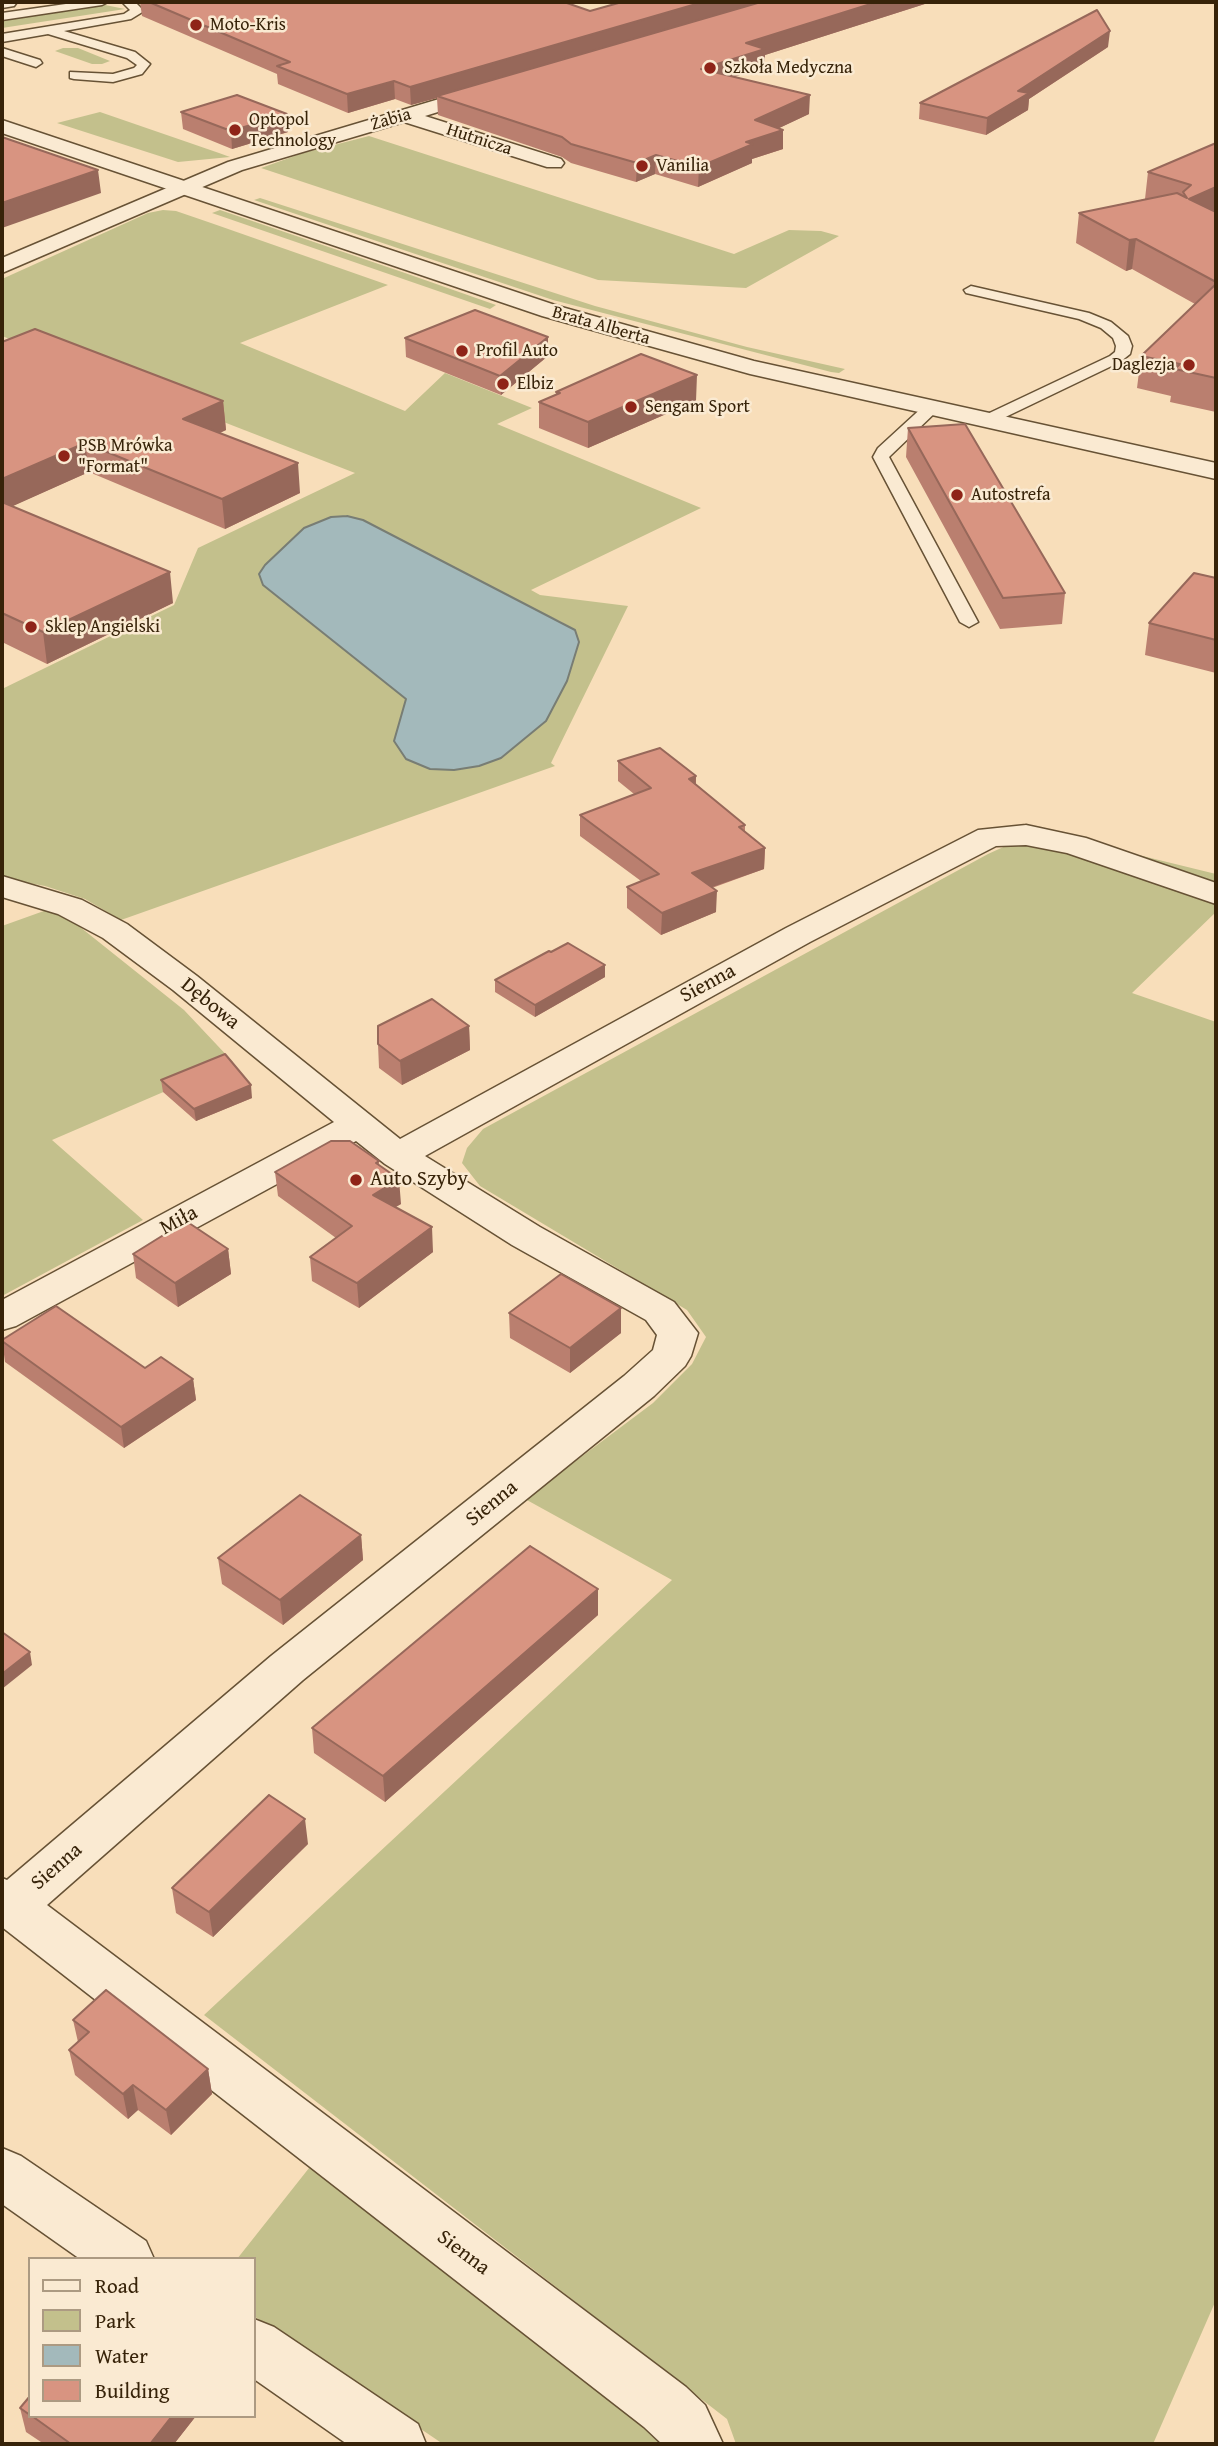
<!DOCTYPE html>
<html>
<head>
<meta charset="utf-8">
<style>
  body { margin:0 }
  #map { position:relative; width:1218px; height:2446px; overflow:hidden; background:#f8deba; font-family:"Gentium Book Plus",serif }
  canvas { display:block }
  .frame { position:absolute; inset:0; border:4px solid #372309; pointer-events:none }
  .legend { position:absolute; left:28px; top:2257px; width:228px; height:161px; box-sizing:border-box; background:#faead2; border:2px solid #ac9a82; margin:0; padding:9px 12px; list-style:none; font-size:21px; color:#372309 }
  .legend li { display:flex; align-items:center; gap:14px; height:35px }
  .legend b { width:35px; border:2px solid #ac9a82 }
</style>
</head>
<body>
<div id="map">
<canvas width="1218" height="2446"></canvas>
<div class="frame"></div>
<ul class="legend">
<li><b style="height:9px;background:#faead2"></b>Road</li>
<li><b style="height:19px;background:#c3c08c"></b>Park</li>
<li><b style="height:19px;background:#a3b9bb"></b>Water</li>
<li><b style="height:19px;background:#d89481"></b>Building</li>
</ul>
</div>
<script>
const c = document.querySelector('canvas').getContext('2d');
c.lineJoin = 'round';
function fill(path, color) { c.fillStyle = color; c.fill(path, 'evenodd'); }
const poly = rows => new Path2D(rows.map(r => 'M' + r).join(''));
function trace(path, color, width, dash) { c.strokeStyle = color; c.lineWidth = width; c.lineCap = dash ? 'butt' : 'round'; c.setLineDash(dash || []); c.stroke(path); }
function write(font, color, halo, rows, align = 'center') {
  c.font = font + ' "Gentium Book Plus",serif'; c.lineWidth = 5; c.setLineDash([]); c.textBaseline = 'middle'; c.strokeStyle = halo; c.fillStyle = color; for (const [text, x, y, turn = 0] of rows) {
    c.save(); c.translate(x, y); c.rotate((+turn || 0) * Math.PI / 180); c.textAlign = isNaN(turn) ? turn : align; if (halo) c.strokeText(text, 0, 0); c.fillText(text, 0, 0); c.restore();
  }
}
fill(poly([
  [105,5,125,9,2,28,2,20],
  [63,48,78,48,110,61,102,64,92,64,55,51],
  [100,112,219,153,230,157,178,162,57,123],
  [369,136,734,254,789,230,821,231,839,236,746,288,598,280,261,168,303,153],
  [260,198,595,306,747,347,845,369,839,373,831,372,553,300,254,200],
  [163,210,176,211,211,223,388,285,240,343,405,411,445,373,532,408,497,424,701,508,531,590,540,595,628,606,551,763,555,766,121,920,85,899,45,886,2,878,2,689,174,605,198,548,355,473,2,336,2,279,148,213],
  [304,528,511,599,560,621,575,630,579,641,567,681,501,758,479,766,454,770,394,741,407,699,263,585,265,565],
  [220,210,405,273,496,305,490,309,212,213],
  [1010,844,1039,845,1066,853,1216,905,1216,912,1132,993,1216,1022,1216,2300,1153,2444,736,2444,727,2419,204,2015,672,1580,525,1499,653,1403,692,1364,706,1337,687,1310,480,1186,462,1163,467,1148,483,1129,988,854],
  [1114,849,1216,874,1216,884],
  [55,907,184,1010,233,1062,52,1140,143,1220,2,1296,2,926],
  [313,2163,659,2439,661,2444,443,2444,254,2316,254,2259,237,2259]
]), '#c3c08c');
const water = poly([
  [347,516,363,520,575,630,579,642,567,681,546,721,501,758,479,766,454,770,430,769,406,759,394,741,406,699,263,585,259,574,265,565,304,528,331,517,347,516]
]);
fill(water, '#a3b9bb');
trace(water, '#787d74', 2);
const service = poly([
  [80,2,108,2,102,5,2,20,2,13,80,2],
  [122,2,135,2,144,11,131,19,64,31,135,52,150,64,142,74,113,82,74,79,70,78,70,72,113,74,134,68,137,65,127,58,48,34,2,42,2,34,124,14,130,10,122,2],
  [2,48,40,60,42,63,36,67,2,56,2,48],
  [971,286,1089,313,1111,322,1128,336,1132,346,1130,354,1120,362,993,423,981,423,979,420,981,417,1110,356,1115,352,1116,346,1113,338,1101,328,1079,319,966,293,964,290,971,286],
  [932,402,940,407,938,410,889,457,978,622,969,627,960,622,873,457,878,448,926,404,932,402]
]);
const minor = poly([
  [486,85,493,87,496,91,493,95,425,116,561,159,564,163,561,167,547,167,404,122,242,170,2,273,2,258,228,162,486,85],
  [1026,825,1086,838,1216,883,1216,904,1067,853,1026,845,996,846,810,942,425,1156,540,1227,674,1302,698,1333,691,1356,685,1366,654,1396,303,1680,47,1905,686,2387,705,2405,723,2444,662,2444,644,2427,2,1927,2,1878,7,1880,271,1656,624,1376,653,1350,657,1335,646,1320,512,1245,385,1164,356,1141,16,1326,2,1330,2,1300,334,1122,173,990,103,938,58,914,2,897,2,876,82,900,127,924,197,976,400,1139,786,928,978,830,1026,825],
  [2,2148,21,2156,146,2241,154,2259,80,2259,2,2204,2,2148],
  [254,2319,274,2327,418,2424,426,2444,347,2444,254,2379,254,2319]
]);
const tertiary = poly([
  [2,2,17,2,14,6,2,8,2,2],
  [2,120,558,306,754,361,1216,463,1216,479,750,374,542,316,2,133,2,120]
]);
trace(service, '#675235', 3);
trace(minor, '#675235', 3);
trace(tertiary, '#675235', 3);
fill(service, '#faead2');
fill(minor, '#faead2');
fill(tertiary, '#faead2');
fill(poly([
  [140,2,564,2,590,11,622,2,931,2,765,55,764,67,734,77,809,114,779,128,783,149,752,159,752,163,698,187,655,174,636,182,571,163,562,157,438,115,437,98,411,105,395,99,348,113,278,84,277,74,142,16],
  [1108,47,1029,99,1028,110,986,135,919,119,920,103],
  [181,112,287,114,288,132,232,149,183,129],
  [1216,143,1216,412,1170,402,1171,396,1137,388,1141,356,1195,304,1132,269,1126,271,1076,243,1079,213,1145,199,1148,172],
  [548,337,548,356,501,395,406,357,405,338],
  [2,342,223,401,226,430,220,433,300,493,225,529,89,472,12,506,173,603,47,664,2,642],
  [556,392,696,401,588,448,539,428,539,402,556,395],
  [908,428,1065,593,1062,624,1000,629,906,457],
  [1216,578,1216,673,1145,655,1149,623],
  [618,761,696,776,696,784,745,825,745,832,765,848,764,869,712,888,716,912,661,935,627,908,627,887,641,881,580,836,580,815,634,794,618,781],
  [605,977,535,1017,495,992,495,980],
  [469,1026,470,1050,402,1085,379,1068,378,1044],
  [161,1080,252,1098,196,1121,163,1092],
  [379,1161,379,1166,401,1204,395,1207,433,1252,359,1308,312,1281,310,1257,336,1238,278,1196,275,1172],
  [228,1249,231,1274,178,1307,136,1278,133,1254],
  [621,1308,621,1333,570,1373,510,1338,509,1313],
  [2,1340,145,1368,193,1379,196,1400,124,1448,5,1362],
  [361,1535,363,1560,283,1625,222,1584,218,1558],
  [598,1589,598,1615,385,1802,314,1753,312,1728],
  [308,1844,213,1937,176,1913,172,1888],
  [73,2020,208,2069,212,2094,171,2135,138,2110,128,2119,75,2075,69,2050,78,2042],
  [30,2396,30,2416,196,2416,174,2444,44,2444,26,2432,20,2408]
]), '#ba7f6f');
fill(poly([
  [703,2,763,2,437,96,437,98,411,105,410,87],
  [877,2,931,2,765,55,764,67,701,88,701,69,746,43],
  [1110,31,1108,47,1029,99,1028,110,986,135,987,118,1018,91],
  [394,81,395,99,348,113,347,94],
  [810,95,809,114,756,139,783,130,783,149,752,159,752,163,698,187,699,167,755,120],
  [287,114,288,132,232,149,231,131],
  [656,155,655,174,636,182,637,163],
  [98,170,101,193,2,228,2,203],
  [1216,187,1216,214,1189,199],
  [1136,239,1132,269,1126,271,1129,240],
  [548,337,548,356,501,395,500,376],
  [697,375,696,401,588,448,588,422],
  [223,401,226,430,186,448,183,419],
  [85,443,89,472,2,511,2,479],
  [298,463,300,493,225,529,222,499],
  [170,572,173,603,47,664,43,632],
  [696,776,695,797,689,779],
  [765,848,764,869,692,894,692,873],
  [717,891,716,912,661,935,662,913],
  [605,965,605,977,535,1017,535,1005],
  [469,1026,470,1050,402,1085,400,1061],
  [251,1085,252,1098,196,1121,194,1109],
  [399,1179,401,1204,375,1219,373,1195],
  [432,1227,433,1252,359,1308,357,1283],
  [228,1249,231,1274,178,1307,175,1283],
  [621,1308,621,1333,570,1373,570,1348],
  [193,1379,196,1400,124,1448,121,1427],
  [361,1535,363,1560,283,1625,280,1600],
  [598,1589,598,1615,385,1802,383,1776],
  [30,1652,32,1665,2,1689,2,1674],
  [305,1819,308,1844,213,1937,209,1912],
  [208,2069,212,2094,171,2135,166,2110],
  [133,2085,138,2110,128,2119,123,2094],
  [172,2416,196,2416,174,2444,150,2444]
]), '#97685a');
const building = poly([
  [149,2,564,2,590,11,622,2,703,2,410,87,394,81,347,94,277,66,290,62,149,2],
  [761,2,877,2,746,43,765,49,701,69,810,95,755,120,783,130,746,142,753,144,699,167,656,155,637,163,571,144,562,137,437,96,761,2],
  [1097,10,1110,31,1018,91,1029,93,987,118,920,103,1097,10],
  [237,95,287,114,231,131,181,112,237,95],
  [2,137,98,170,2,203,2,137],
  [1216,143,1216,187,1189,199,1216,212,1216,282,1136,239,1129,240,1079,213,1177,193,1187,198,1183,192,1191,185,1148,172,1216,143],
  [1216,284,1216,378,1175,369,1180,364,1141,356,1216,284],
  [475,310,548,337,500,376,405,338,475,310],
  [35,329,223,401,183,419,298,463,222,499,85,443,2,479,2,342,35,329],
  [641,354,697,375,588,422,539,402,560,393,556,392,641,354],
  [965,424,1065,593,1003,598,908,428,965,424],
  [2,502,170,572,43,632,2,613,2,502],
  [1194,573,1216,578,1216,640,1149,623,1194,573],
  [660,748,696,776,689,779,745,825,739,827,765,848,692,873,717,891,662,913,627,887,659,874,580,815,651,788,618,761,660,748],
  [568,943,605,965,535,1005,495,980,549,951,551,952,568,943],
  [432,999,469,1026,400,1061,378,1044,378,1026,432,999],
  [225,1054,251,1085,194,1109,161,1080,225,1054],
  [331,1141,350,1141,379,1161,376,1163,399,1179,373,1195,432,1227,357,1283,310,1257,352,1226,275,1172,331,1141],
  [186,1221,228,1249,175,1283,133,1254,186,1221],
  [561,1274,621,1308,570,1348,509,1313,561,1274],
  [56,1306,145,1368,161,1357,193,1379,121,1427,2,1341,2,1340,56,1306],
  [300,1495,361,1535,280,1600,218,1558,300,1495],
  [530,1546,598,1589,383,1776,312,1728,530,1546],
  [2,1632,30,1652,2,1674,2,1632],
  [269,1795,305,1819,209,1912,172,1888,269,1795],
  [106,1990,208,2069,166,2110,133,2085,123,2094,69,2050,89,2032,73,2020,106,1990],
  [30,2396,30,2415,20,2408,30,2396],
  [32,2416,172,2416,150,2444,71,2444,32,2416]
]);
fill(building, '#d89481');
trace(building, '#97685a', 2);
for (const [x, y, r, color] of [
  [196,25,7,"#8f2418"],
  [710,68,7,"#8f2418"],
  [235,130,7,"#8f2418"],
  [642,166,7,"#8f2418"],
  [462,351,7,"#8f2418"],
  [1189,365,7,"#8f2418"],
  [503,384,7,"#8f2418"],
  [631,407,7,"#8f2418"],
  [64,456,7,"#8f2418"],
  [957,495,7,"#8f2418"],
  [31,627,7,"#8f2418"],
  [356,1180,7,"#8f2418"]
]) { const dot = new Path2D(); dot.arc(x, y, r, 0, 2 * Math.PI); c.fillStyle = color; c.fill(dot); trace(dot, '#faead2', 2.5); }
write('18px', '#372309', '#faead2', [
  ["Moto-Kris",210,25],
  ["Szkoła Medyczna",724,68],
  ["Optopol",249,120],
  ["Technology",249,141],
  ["Vanilia",656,166],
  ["Profil Auto",476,351],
  ["Daglezja",1175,365,"right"],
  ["Elbiz",517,384],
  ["Sengam Sport",645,407],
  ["PSB Mrówka",78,446],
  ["\"Format\"",78,467],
  ["Autostrefa",971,495],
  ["Sklep Angielski",45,627]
], 'left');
write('18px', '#372309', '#faead2', [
  ["Żabia",391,120,-16],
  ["Hutnicza",479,140,18],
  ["Brata Alberta",601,326,16]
]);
write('21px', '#372309', '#faead2', [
  ["Sienna",708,984,-28],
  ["Dębowa",210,1004,39],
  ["Miła",179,1221,-28],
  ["Sienna",492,1504,-39],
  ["Sienna",57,1867,-41],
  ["Sienna",463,2253,37]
]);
write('21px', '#372309', '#faead2', [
  ["Auto Szyby",370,1180]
], 'left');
</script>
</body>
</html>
